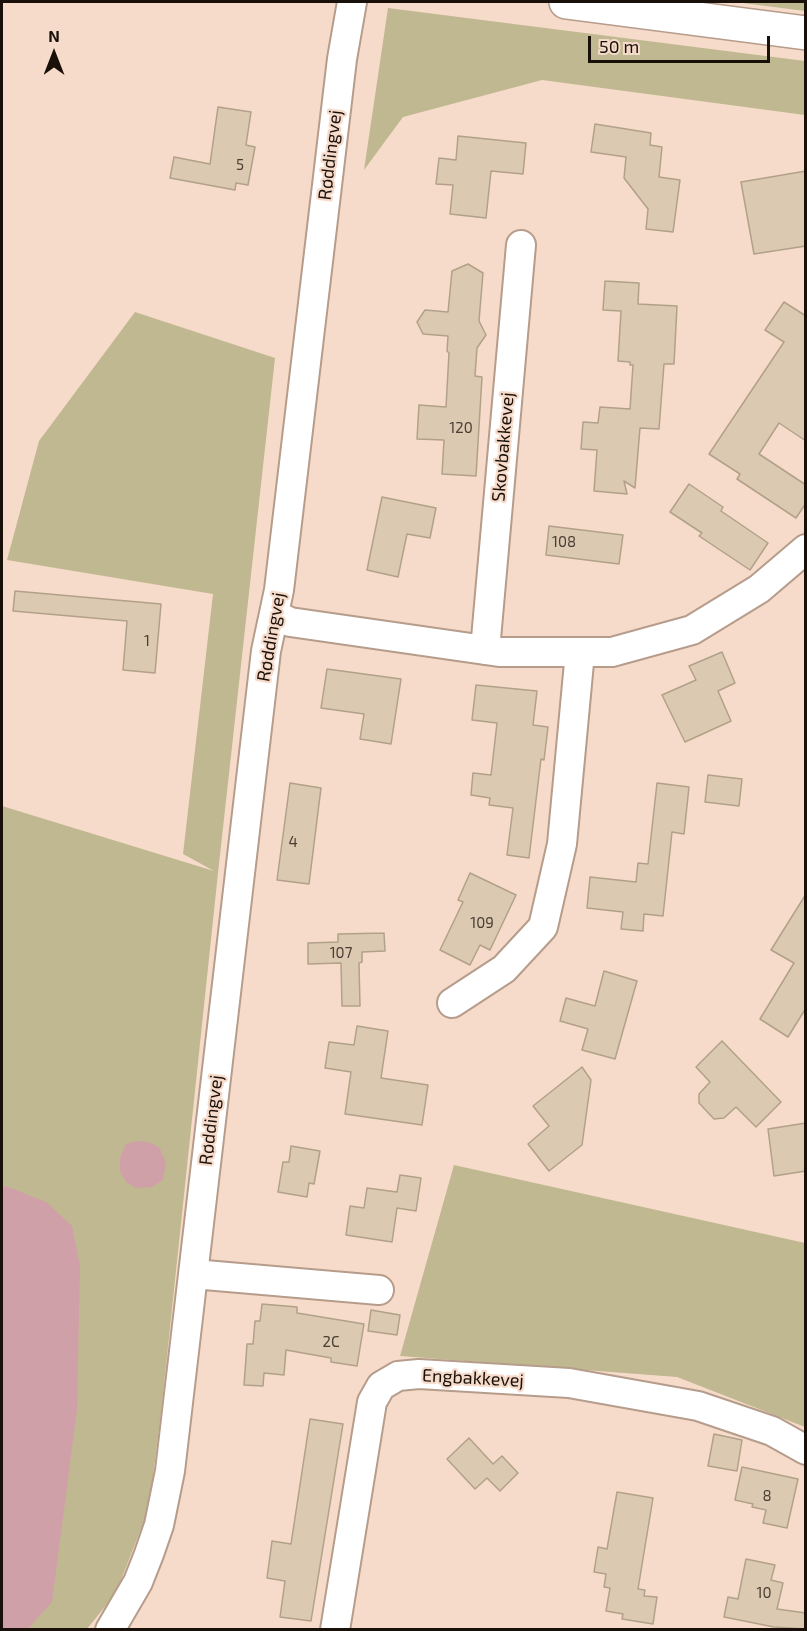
<!DOCTYPE html>
<html>
<head>
<meta charset="utf-8">
<style>
  body { margin:0 }
  #map { position:relative; width:807px; height:1631px; overflow:hidden; background:#f7dbca; font-family:"Exo 2",sans-serif }
  canvas { display:block }
  .frame { position:absolute; inset:0; border:3px solid #19100a; pointer-events:none }
  .north { position:absolute; left:24px; top:24px; width:60px; height:60px; -webkit-text-stroke:4px #f7dbca; paint-order:stroke; rotate:0deg; font-size:16px; font-weight:700; line-height:24px; text-align:center; color:#19100a }
  .north::after { content:''; display:block; margin:auto; width:21px; height:27px; background:#19100a; clip-path:polygon(50% 0,100% 100%,50% 72%,0 100%) }
  .scale { position:absolute; left:588px; top:36px; width:182px; height:27px; box-sizing:border-box; border:3px solid #19100a; border-top:0; padding-left:8px; font-size:18px; line-height:21px; white-space:nowrap; color:#19100a; -webkit-text-stroke:4px #f7dbca; paint-order:stroke }
</style>
</head>
<body>
<div id="map">
<canvas width="807" height="1631"></canvas>
<div class="frame"></div>
<div class="north">N</div>
<div class="scale">50 m</div>
</div>
<script>
const c = document.querySelector('canvas').getContext('2d');
c.lineJoin = 'round';
function fill(path, color) { c.fillStyle = color; c.fill(path, 'evenodd'); }
const poly = rows => new Path2D(rows.map(r => 'M' + r).join(''));
function trace(path, color, width, dash) { c.strokeStyle = color; c.lineWidth = width; c.lineCap = dash ? 'butt' : 'round'; c.setLineDash(dash || []); c.stroke(path); }
function write(font, color, halo, rows, align = 'center') {
  c.font = font + ' "Exo 2",sans-serif'; c.lineWidth = 4.5; c.setLineDash([]); c.textBaseline = 'middle'; c.strokeStyle = halo; c.fillStyle = color; for (const [text, x, y, turn = 0] of rows) {
    c.save(); c.translate(x, y); c.rotate((+turn || 0) * Math.PI / 180); c.textAlign = isNaN(turn) ? turn : align; if (halo) c.strokeText(text, 0, 0); c.fillText(text, 0, 0); c.restore();
  }
}
fill(poly([
  [735,2,805,2,805,11],
  [388,8,805,61,805,115,542,80,403,117,364,170],
  [135,312,275,358,218,873,161,1413,149,1508,116,1593,87,1629,2,1629,2,806,214,871,183,854,213,594,7,560,39,441],
  [454,1165,805,1243,805,1427,677,1377,400,1356]
]), '#c0b890');
fill(poly([
  [138,1141,148,1142,159,1147,166,1162,163,1180,152,1187,136,1188,126,1182,120,1171,120,1158,126,1144],
  [6,1186,46,1202,72,1226,80,1266,77,1410,52,1602,28,1629,2,1629,2,1187]
]), '#d0a0a8');
const building = poly([
  [218,107,251,112,246,145,255,147,248,185,236,183,235,190,170,178,174,157,210,164,218,107],
  [595,124,651,133,650,145,662,147,659,177,680,180,673,232,646,229,648,209,624,178,626,157,591,152,595,124],
  [458,136,526,143,523,174,491,171,486,218,450,214,453,185,436,184,439,158,456,160,458,136],
  [806,171,806,246,754,254,741,182,806,171],
  [468,264,483,273,479,321,486,335,477,348,475,376,482,377,476,476,442,474,444,440,417,439,419,405,446,407,449,353,447,351,448,336,423,334,417,322,425,310,448,312,452,271,468,264],
  [605,281,639,283,638,304,677,306,674,364,664,364,659,429,640,428,635,488,624,481,627,494,594,491,597,450,581,449,583,422,598,423,600,407,630,409,633,365,630,365,630,362,618,361,621,311,603,310,605,281],
  [784,302,806,316,806,441,779,423,759,454,806,485,806,503,796,518,737,479,740,474,709,454,784,342,765,330,784,302],
  [689,484,723,507,721,511,768,543,750,570,699,536,702,533,670,512,689,484],
  [382,497,436,508,430,538,407,534,398,577,367,570,382,497],
  [549,526,623,535,619,564,546,555,549,526],
  [15,591,161,604,155,673,123,670,127,621,13,611,15,591],
  [722,652,735,683,718,691,731,721,685,742,662,695,696,680,689,666,722,652],
  [327,669,401,679,391,744,360,739,364,714,321,708,327,669],
  [476,685,537,691,533,725,548,727,544,760,541,759,529,858,507,855,513,808,489,805,490,798,471,795,473,773,491,775,497,723,472,720,476,685],
  [708,775,742,779,739,806,705,802,708,775],
  [290,783,321,788,309,884,277,880,290,783],
  [657,783,689,787,684,834,672,832,663,916,644,914,643,931,621,929,623,912,587,908,590,877,636,882,638,863,648,864,657,783],
  [470,873,516,895,490,950,480,945,470,965,440,950,463,902,458,900,470,873],
  [806,894,806,1008,788,1037,760,1019,794,963,771,950,806,894],
  [384,933,385,951,362,952,362,962,359,963,360,1006,342,1006,341,963,308,964,308,943,338,942,338,934,384,933],
  [604,971,637,981,615,1059,582,1050,588,1029,560,1021,566,998,595,1006,604,971],
  [357,1026,388,1031,381,1078,428,1085,422,1125,345,1114,351,1072,325,1068,329,1042,354,1045,357,1026],
  [722,1041,781,1102,756,1127,736,1107,724,1118,714,1119,699,1103,699,1094,710,1082,696,1067,722,1041],
  [582,1067,591,1080,582,1145,549,1171,528,1144,549,1126,533,1106,582,1067],
  [806,1123,806,1171,774,1176,768,1129,806,1123],
  [291,1146,320,1151,314,1184,309,1183,307,1197,278,1192,283,1162,289,1162,291,1146],
  [400,1175,421,1178,416,1211,397,1208,392,1242,346,1235,350,1206,364,1208,367,1188,397,1192,400,1175],
  [262,1304,297,1307,297,1313,364,1324,357,1366,331,1362,331,1358,286,1350,284,1375,264,1373,263,1386,244,1385,247,1344,253,1344,255,1321,260,1321,262,1304],
  [371,1310,400,1315,397,1335,368,1331,371,1310],
  [310,1419,343,1424,311,1621,280,1617,285,1581,267,1578,272,1541,291,1544,310,1419],
  [714,1434,742,1440,737,1471,708,1466,714,1434],
  [469,1438,493,1464,502,1456,518,1473,500,1491,487,1478,475,1489,447,1459,469,1438],
  [742,1467,798,1479,787,1528,763,1523,766,1510,752,1507,753,1504,735,1500,742,1467],
  [617,1492,653,1498,638,1589,645,1590,644,1596,657,1597,653,1624,622,1619,623,1614,606,1611,610,1588,604,1587,606,1574,594,1572,598,1547,607,1549,617,1492],
  [746,1559,775,1565,771,1580,783,1583,777,1609,806,1613,806,1629,774,1627,724,1617,728,1597,738,1599,746,1559]
]);
fill(building, '#dbc9b1');
trace(building, '#b2a189', 1.5);
const minor = poly([
  [274,614,290,622,499,652,612,652,692,630,759,589,806,549],
  [485,650,521,245],
  [452,1003,504,969,543,927,562,844,580,652],
  [193,1274,379,1290],
  [110,1630,138,1582,149,1554,159,1525,170,1471,266,651,279,590,342,59,352,2],
  [335,1630,372,1402,381,1386,398,1376,419,1374,569,1383,698,1406,772,1431,806,1450]
]);
const major = poly([
  [566,2,806,33]
]);
trace(minor, '#b69c8b', 32);
trace(major, '#b69c8b', 36);
trace(minor, '#fff', 28);
trace(major, '#fff', 33);
write('15px', '#4a3e34', null, [
  ["5",240,165],
  ["120",461,428],
  ["108",564,542],
  ["1",147,641],
  ["4",293,842],
  ["109",482,923],
  ["107",341,953],
  ["2C",331,1342],
  ["8",767,1496],
  ["10",764,1593]
]);
write('18px', '#19100a', '#f7dbca', [
  ["Røddingvej",330,155,-83],
  ["Skovbakkevej",503,447,-85],
  ["Røddingvej",271,637,-80],
  ["Røddingvej",211,1120,-83],
  ["Engbakkevej",473,1378,3]
]);
</script>
</body>
</html>
